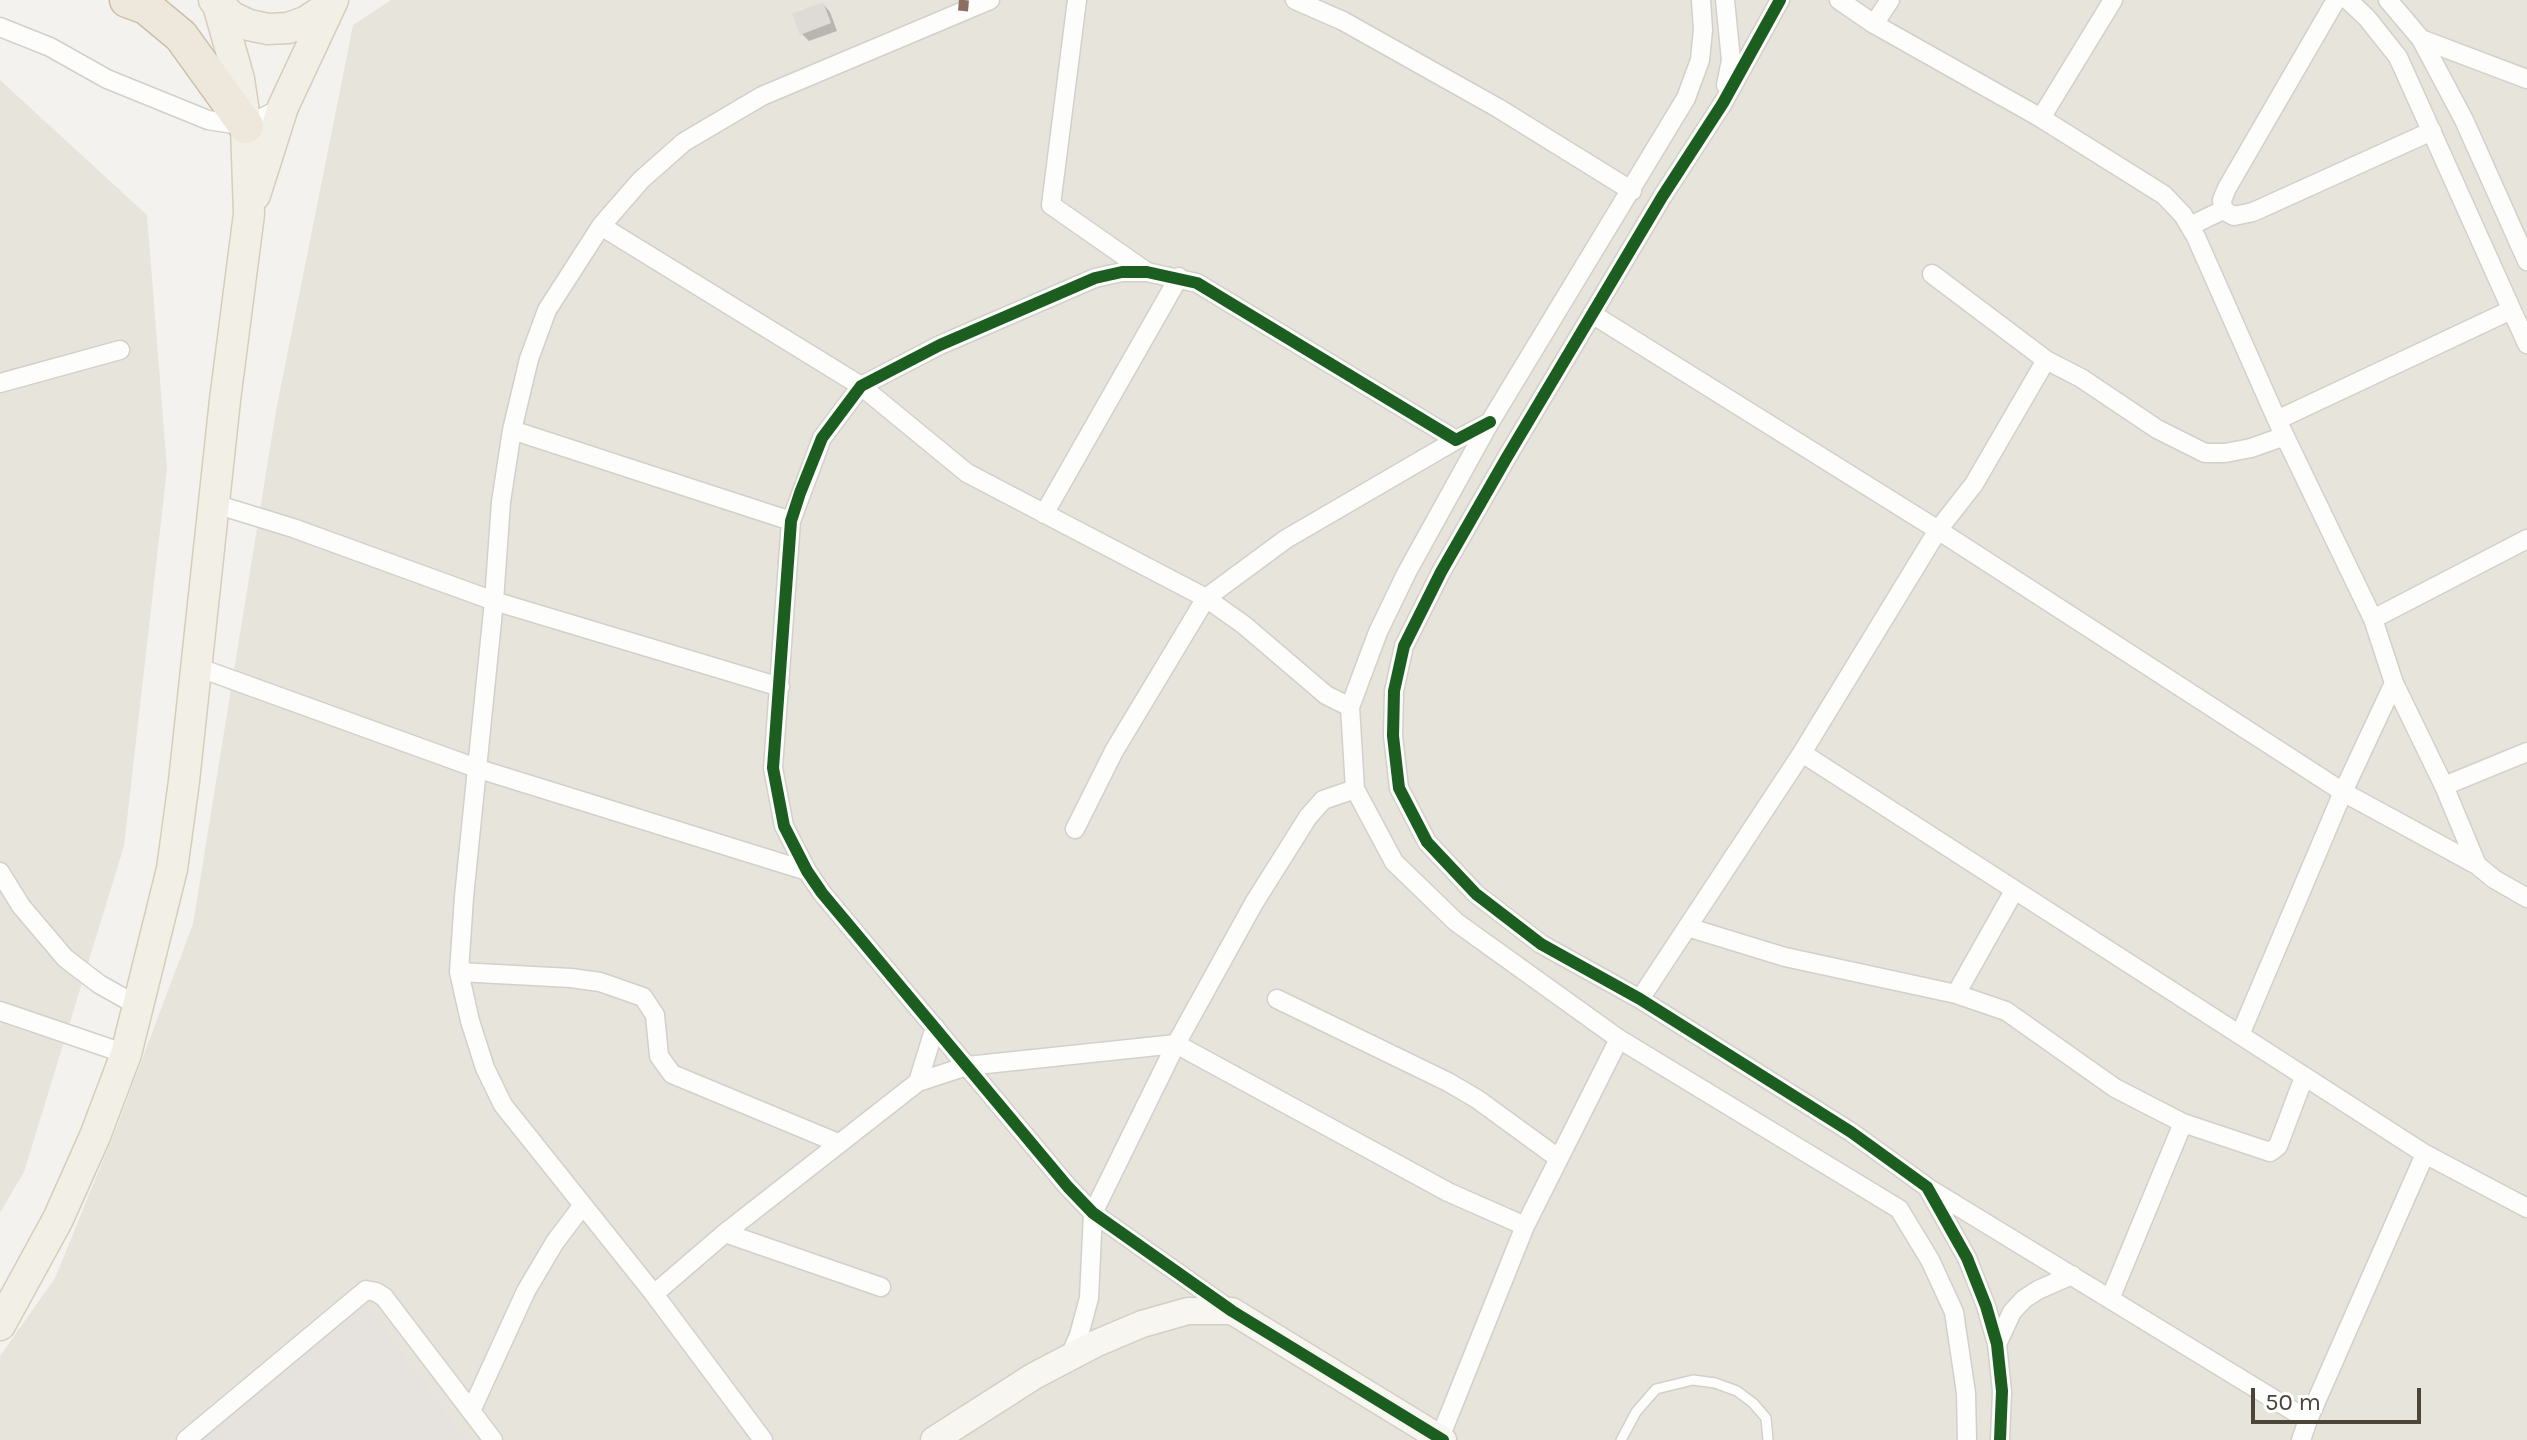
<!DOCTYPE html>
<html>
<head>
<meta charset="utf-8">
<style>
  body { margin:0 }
  #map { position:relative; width:2527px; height:1440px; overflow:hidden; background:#f4f2ee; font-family:Karla,sans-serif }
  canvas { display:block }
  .scale { position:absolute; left:2251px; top:1388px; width:170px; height:36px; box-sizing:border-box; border:4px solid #4b4439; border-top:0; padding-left:10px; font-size:24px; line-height:28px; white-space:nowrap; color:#4b4439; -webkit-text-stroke:6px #fff; paint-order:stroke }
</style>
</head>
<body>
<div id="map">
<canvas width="2527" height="1440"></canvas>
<div class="scale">50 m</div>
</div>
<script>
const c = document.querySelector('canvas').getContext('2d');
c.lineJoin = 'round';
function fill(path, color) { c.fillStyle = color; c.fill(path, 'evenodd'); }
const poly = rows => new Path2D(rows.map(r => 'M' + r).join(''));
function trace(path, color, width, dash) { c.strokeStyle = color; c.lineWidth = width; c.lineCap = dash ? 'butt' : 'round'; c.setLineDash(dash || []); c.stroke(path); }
fill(poly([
  [391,0,2527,0,2527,1440,468,1440,357,1292,173,1440,0,1440,0,1356,55,1278,117,1126,193,924,276,411,353,25],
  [0,80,147,215,167,469,124,846,24,1172,0,1213]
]), '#e7e4dc');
fill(poly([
  [357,1291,468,1440,173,1440]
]), '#e6e2de');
fill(poly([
  [823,4,830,12,837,31,809,41,802,34]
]), '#0003');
fill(poly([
  [823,2,831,23,800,35,792,14]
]), '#dedbd6');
const lane = poly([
  [1621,1440,1636,1412,1656,1389,1693,1380,1715,1383,1737,1391,1753,1403,1766,1418,1768,1440]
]);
const street = poly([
  [1077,0,1051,205,1147,272],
  [1295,0,1343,21,1498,108,1632,191],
  [1701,0,1703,30,1700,60,1686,98,1490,422,1407,572,1378,632,1350,707,1355,789,1394,862,1456,922,1619,1039,1899,1209,1930,1260,1954,1312,1966,1393,1967,1440],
  [1725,0,1731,60,1726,85],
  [1780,0,1723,103,1662,197,1507,457,1441,572,1404,646,1394,691,1393,736,1399,788,1427,842,1476,894,1541,944,1640,999,1851,1132,1927,1187,1967,1258,1986,1306,1997,1344,2002,1391,2000,1440],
  [1839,0,1874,24,2041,118,2164,195,2183,215,2196,237,2277,420,2373,619,2394,683,2444,786,2477,865],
  [2348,0,2367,18,2398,57,2527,344],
  [2388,0,2421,39,2464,120,2527,261],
  [1874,24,1890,0],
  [0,27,50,47,107,79,208,120,246,126,283,107],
  [2421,39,2527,79],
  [2041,118,2113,0],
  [2223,210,2222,200,2227,188,2336,0],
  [2223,210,2234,216,2253,212,2432,131],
  [601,226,861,386,967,473,1206,598,1244,625,1326,695,1350,707],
  [2190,226,2223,210],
  [1932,274,2046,360],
  [1592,314,1938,530,2343,792,2477,865,2494,879,2527,898],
  [0,383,120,350],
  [2277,420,2511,310],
  [512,430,791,521],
  [215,504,293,528,494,601,780,687],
  [1044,514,1179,277],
  [2373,619,2527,539],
  [197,667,479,769,807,871],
  [1802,753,2425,1154,2527,1208],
  [2444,786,2527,752],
  [1075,829,1114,751,1206,598,1286,539,1456,440],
  [0,872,21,906,65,958,99,984,138,1006],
  [1687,927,1785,957,1956,994,2014,891],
  [459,972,571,978,600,982,643,997,655,1015,659,1056,672,1074,838,1143],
  [1956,994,2006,1011,2115,1088,2183,1123],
  [1277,999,1448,1082,1477,1099,1558,1158],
  [1640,999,1802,753,1938,530,1974,484,2046,360,2081,378,2157,429,2205,453,2225,453,2251,448,2285,436],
  [0,1011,126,1054],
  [2240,1035,2343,792,2394,683],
  [918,1082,935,1027],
  [1928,1188,2308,1420],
  [725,1233,881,1287],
  [654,1294,725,1233,918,1082,967,1066,1176,1044,1448,1192,1525,1226],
  [2110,1299,2183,1123,2270,1152,2278,1146,2304,1077],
  [1232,1311,1093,1213,1068,1187,822,893,807,871,784,826,773,768,791,521,822,438,861,386,940,345,1095,278,1122,272,1147,272,1197,283,1456,440,1490,422],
  [1997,1344,2012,1312,2024,1299,2038,1290,2072,1275],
  [1069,1358,1079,1335,1089,1298,1093,1213,1176,1044,1254,903,1308,817,1323,800,1355,789],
  [471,1411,526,1291,555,1242,583,1205],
  [186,1440,366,1290,376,1292,384,1297,493,1440],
  [763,1440,654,1294,503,1105,485,1068,470,1021,459,972,464,897,494,601,501,502,512,430,529,359,547,310,601,226,641,180,684,142,762,96,990,0],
  [1439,1440,1525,1226,1619,1039],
  [2301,1440,2308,1420,2425,1154]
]);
const secondary = poly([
  [934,1440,1034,1376,1097,1343,1142,1324,1188,1311,1232,1311,1443,1440]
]);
const primary = poly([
  [214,0,232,17,249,25,268,29,288,28,305,22,322,11,330,1],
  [255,195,283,107,333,0],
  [0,1325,58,1219,95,1136,126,1054,172,869,184,781,225,400,249,214,246,126,239,79,218,5]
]);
const highway = poly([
  [127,0,146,7,181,36,246,126]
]);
trace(lane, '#d2d0cb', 12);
trace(street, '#d2d0cb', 21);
trace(secondary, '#d3cfc5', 29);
trace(primary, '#d6cebb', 33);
trace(highway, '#ccbfa9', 37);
trace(lane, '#fdfdfc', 9);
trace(street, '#fdfdfc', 18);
trace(secondary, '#f7f6f1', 26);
trace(primary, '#f2efe6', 30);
trace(highway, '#ede8db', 34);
trace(poly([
  [963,11,964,0]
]), '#8d6e63', 10, [20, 10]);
trace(poly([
  [1780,0,1723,103,1662,197,1507,457,1441,572,1404,646,1394,691,1393,736,1399,788,1427,842,1476,894,1541,944,1640,999,1851,1132,1927,1187,1967,1258,1986,1306,1997,1344,2002,1391,2000,1440],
  [1443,1440,1232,1311,1093,1213,1068,1187,822,893,807,871,784,826,773,768,791,521,800,493,822,438,861,386,940,345,1095,278,1122,272,1147,272,1197,283,1456,440,1490,422]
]), '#1b5e20', 12);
</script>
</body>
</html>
